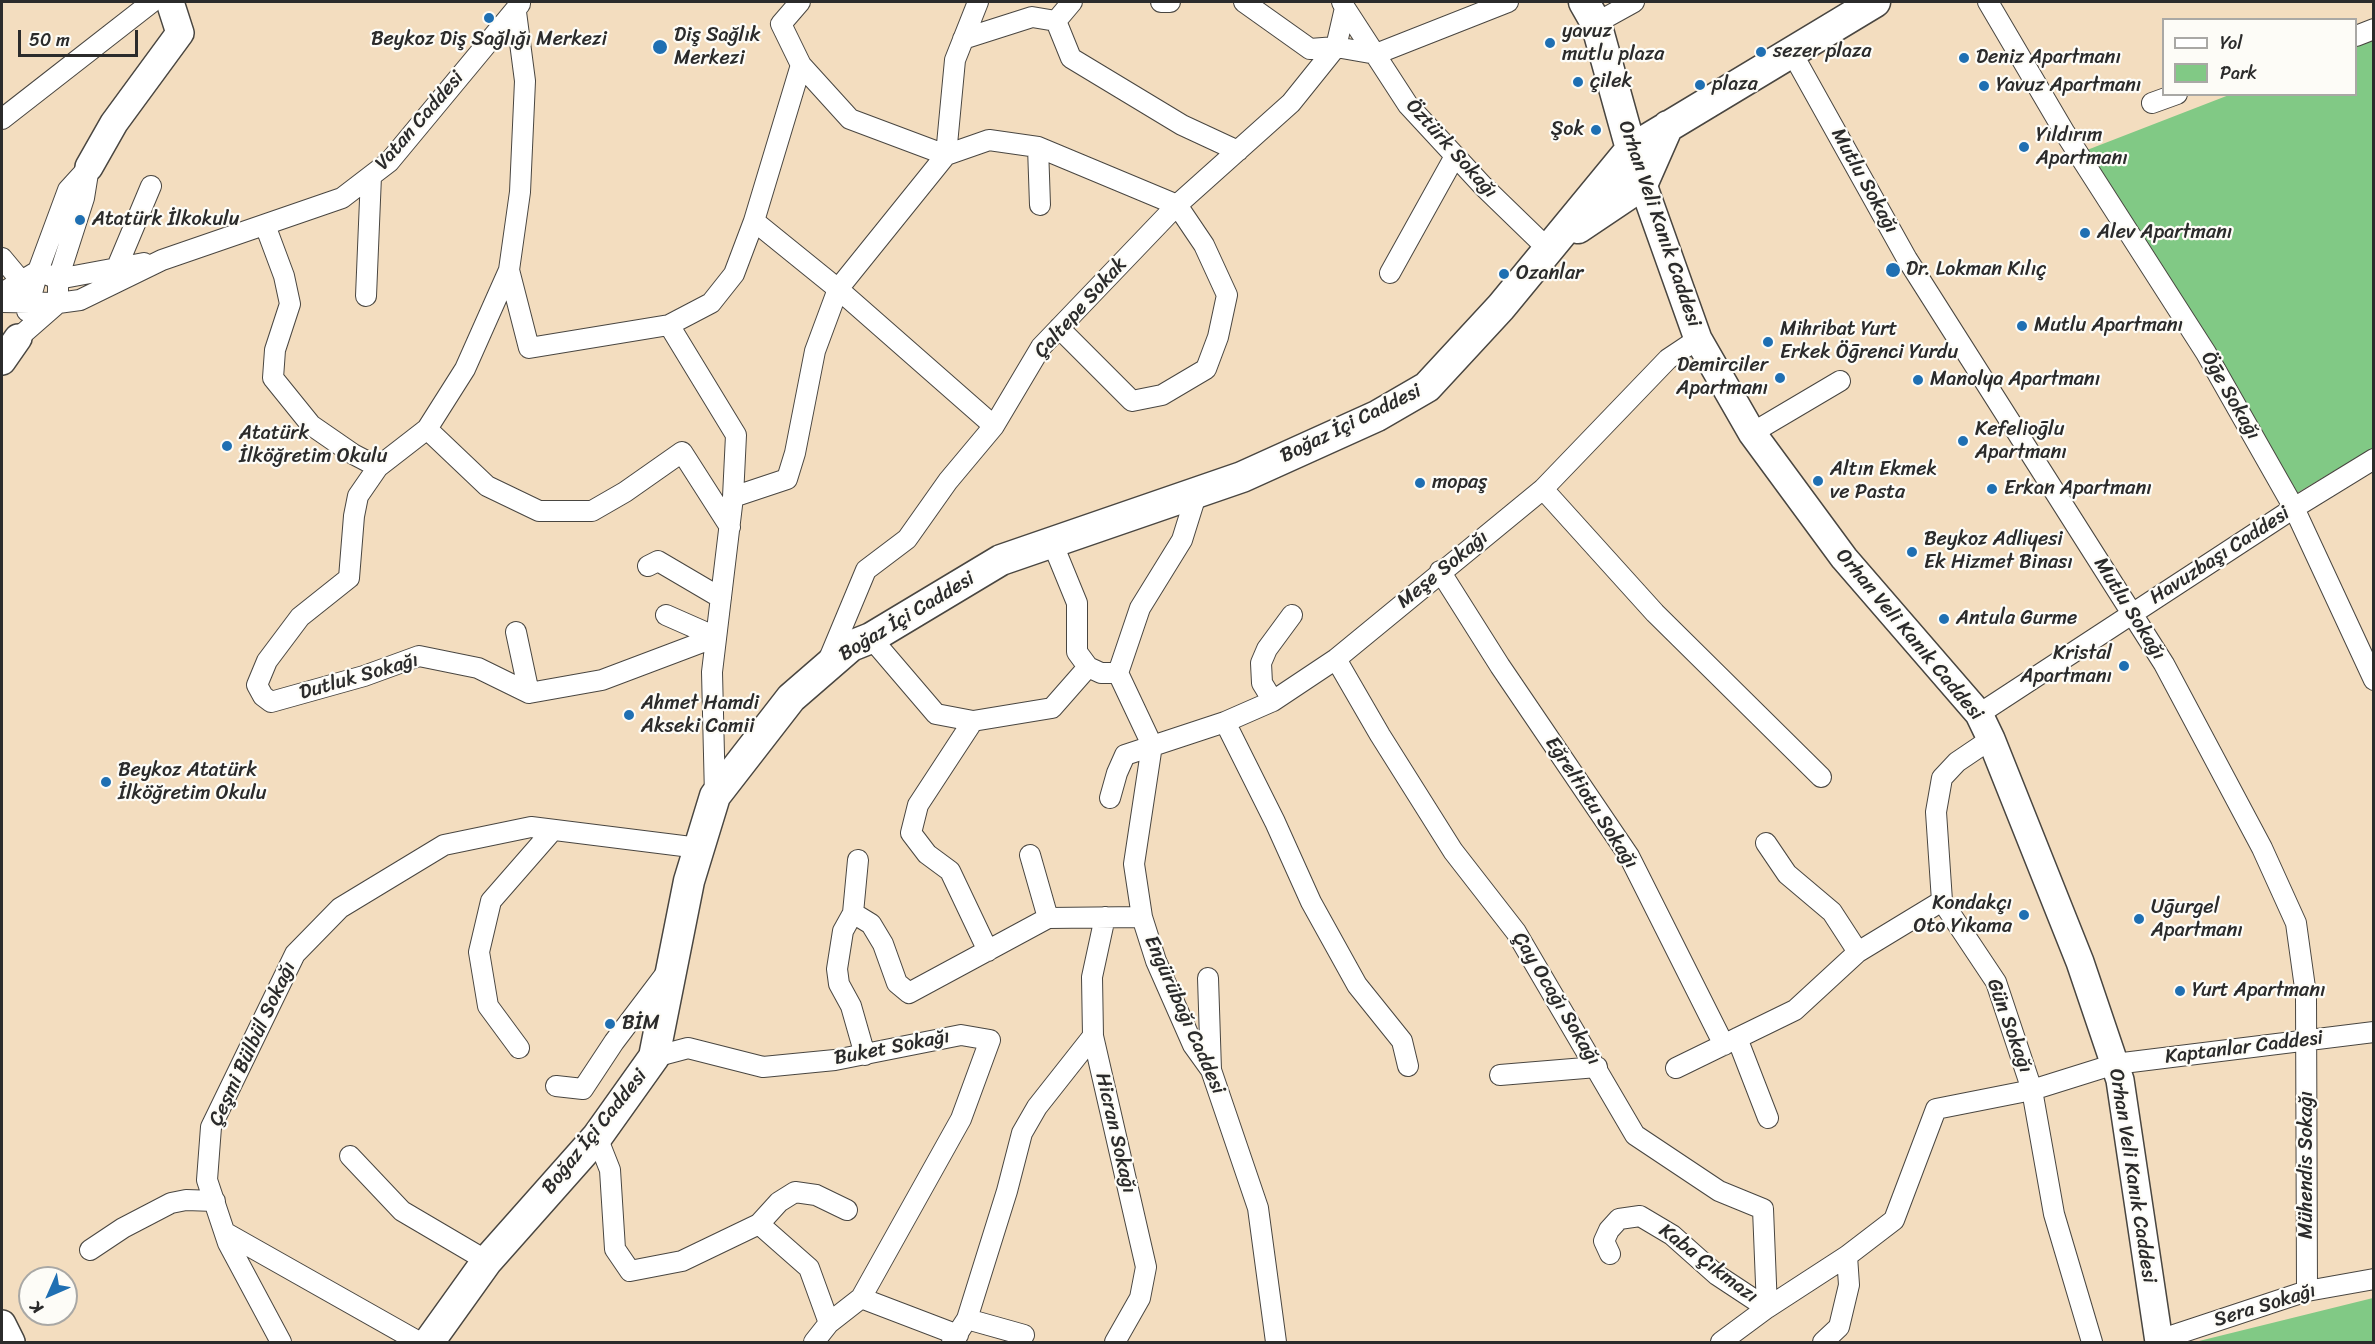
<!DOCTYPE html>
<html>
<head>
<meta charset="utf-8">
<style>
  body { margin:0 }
  #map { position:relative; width:2375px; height:1344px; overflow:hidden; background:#f3ddbf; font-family:Sriracha,sans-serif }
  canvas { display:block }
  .frame { position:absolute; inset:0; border:3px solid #2b2b2b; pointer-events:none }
  .legend { position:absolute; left:2162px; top:18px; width:195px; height:78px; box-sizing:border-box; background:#fdfcf7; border:2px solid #a9a8a5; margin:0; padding:8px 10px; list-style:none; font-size:18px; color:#2b2b2b }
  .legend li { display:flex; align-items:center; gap:12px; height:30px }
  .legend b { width:30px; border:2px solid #a9a8a5 }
  .north { position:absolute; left:18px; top:1266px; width:60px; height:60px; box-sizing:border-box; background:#fdfcf7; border:2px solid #a9a8a5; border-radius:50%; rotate:225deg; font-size:16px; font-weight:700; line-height:24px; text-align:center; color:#2b2b2b }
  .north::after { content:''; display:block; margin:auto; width:21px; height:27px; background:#1f6fb2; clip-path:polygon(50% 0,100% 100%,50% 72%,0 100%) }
  .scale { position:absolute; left:18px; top:30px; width:120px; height:27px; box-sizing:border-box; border:3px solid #2b2b2b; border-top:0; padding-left:8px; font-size:18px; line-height:21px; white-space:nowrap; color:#2b2b2b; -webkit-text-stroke:4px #fdfcf7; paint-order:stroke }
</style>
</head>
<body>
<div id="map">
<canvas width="2375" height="1344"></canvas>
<div class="frame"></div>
<ul class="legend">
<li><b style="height:8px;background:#fff"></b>Yol</li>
<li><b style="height:16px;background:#81c985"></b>Park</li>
</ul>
<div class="north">K</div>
<div class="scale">50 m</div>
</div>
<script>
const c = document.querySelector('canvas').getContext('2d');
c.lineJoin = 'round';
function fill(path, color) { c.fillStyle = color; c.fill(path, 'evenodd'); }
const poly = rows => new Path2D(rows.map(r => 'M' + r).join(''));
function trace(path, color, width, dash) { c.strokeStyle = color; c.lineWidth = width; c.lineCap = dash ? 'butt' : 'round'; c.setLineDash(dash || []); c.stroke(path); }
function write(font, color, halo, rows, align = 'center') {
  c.font = font + ' Sriracha,sans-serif'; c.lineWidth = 4.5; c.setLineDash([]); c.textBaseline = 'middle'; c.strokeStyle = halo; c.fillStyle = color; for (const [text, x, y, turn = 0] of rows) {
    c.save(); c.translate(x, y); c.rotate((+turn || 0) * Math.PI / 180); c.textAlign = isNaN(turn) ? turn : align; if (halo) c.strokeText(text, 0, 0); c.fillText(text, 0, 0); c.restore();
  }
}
fill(poly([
  [2373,38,2373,448,2297,493,2087,150,2229,95,2356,94,2356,45],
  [2373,1298,2373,1342,2195,1342]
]), '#81c985');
const street = poly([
  [1161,2,1170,2],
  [1244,2,1310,49,1336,47,1376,54,1508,2],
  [1988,2,2065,133,2206,353,2294,508,2374,680],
  [1345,8,1408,105,1483,186,1548,249],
  [516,12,525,81,520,192,509,270,529,348,669,325,736,435,733,497,712,672,715,796],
  [1056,21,1072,2],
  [1596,23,1634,2],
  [2356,36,2374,29],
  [963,39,1032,17,1056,21,1071,58,1182,125,1238,151],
  [1791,51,1907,259,2164,664,2262,848,2296,923,2306,995,2307,1291],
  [801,65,850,119,946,155,989,140,1038,147,1177,205,1204,245,1227,295,1218,337,1206,369,1162,395,1132,401,1059,328],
  [2152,103,2177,94],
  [2,119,152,2],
  [1038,147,1040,205],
  [754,221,838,289,994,426],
  [265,225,284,276,290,304,275,350,273,378,311,425,353,454,378,467,427,429,487,486,539,511,592,511,625,492,682,452,730,527],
  [2,258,22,282],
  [117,267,151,186],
  [1390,273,1455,156],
  [2,293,38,271,58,279,144,263],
  [366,296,371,176],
  [2,302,58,303,80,300,162,260,342,198,389,162,520,4],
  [27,311,38,271,68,190,89,167],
  [669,325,711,303,734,274,754,221,801,65,781,24,800,2],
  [18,338,58,303,58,279,84,198,89,167],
  [427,429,465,369,509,270],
  [1752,433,1840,381],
  [378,467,358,496,354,516,349,578,300,617,267,661,257,685,263,696,271,702,364,676,419,656,478,668,529,693,602,680,716,637],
  [1543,489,1655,613,1821,777],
  [1197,492,1182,540,1140,608,1118,673,1152,745,1134,864,1142,917,1156,961,1193,1045,1211,1070,1258,1208,1276,1342],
  [733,497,787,479,795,453,815,351,838,289,946,155,955,60,978,2],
  [1052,542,1077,603,1077,652,1088,667,1101,673,1118,673],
  [648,566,658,561,721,598],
  [1440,571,1500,666,1629,856,1724,1045],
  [666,615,716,637],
  [516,632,529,693],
  [871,638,936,714,973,721,1052,708,1088,667],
  [1336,659,1380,735,1453,851,1516,932,1635,1135,1719,1191,1763,1209,1767,1308],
  [828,661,866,570,907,539,948,481,994,426,1041,347,1177,205,1291,103,1336,47,1345,8,1342,2],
  [1273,701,1262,683,1261,663,1267,649,1292,615],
  [1979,714,2294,508,2374,459],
  [973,721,918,805,911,833,927,854,950,871,988,951],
  [1225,722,1275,822,1311,902,1357,985,1402,1041,1408,1066],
  [1991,739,1957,762,1942,778,1936,812,1942,901,1996,982,2032,1090,2054,1214,2092,1342],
  [1110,798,1117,773,1125,755,1225,722,1273,701,1336,659,1543,489,1668,359,1698,339],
  [1766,843,1787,874,1832,912,1858,952],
  [1030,855,1048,918],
  [853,913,858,860],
  [1105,917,1092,977,1093,1036,1146,1267,1140,1298,1115,1342],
  [1208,978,1211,1070],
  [1737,1038,1768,1118],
  [519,1048,488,1006,479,952,491,901,553,830],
  [865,1055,851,1006,839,984,837,969,843,931,853,913,871,924,883,944,897,983,909,993,1048,918,1142,917],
  [654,1057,688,1048,763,1067,835,1060,961,1035,990,1040,961,1119,861,1298,829,1323,814,1342],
  [1676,1068,1795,1010,1858,952,1942,901],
  [1500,1075,1597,1067],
  [556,1086,583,1089,614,1042,667,972],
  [597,1137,610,1170,615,1249,630,1271,682,1261,759,1224,809,1268,829,1323],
  [350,1156,402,1211,487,1261],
  [759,1224,779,1202,795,1192,816,1195,847,1210],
  [226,1233,419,1342],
  [90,1250,123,1228,171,1203,186,1200,215,1201],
  [1610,1254,1604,1241,1609,1230,1619,1219,1640,1216,1672,1235,1717,1275,1767,1308],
  [861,1298,958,1335],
  [967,1319,1024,1335],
  [2159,1340,2307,1291,2374,1279],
  [281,1342,228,1243,207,1180,211,1127,295,954,340,908,444,845,531,827,699,848],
  [952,1342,967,1319,1007,1191,1022,1133,1037,1107,1093,1036],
  [1721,1342,1767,1308,1847,1256,1894,1220,1936,1109,2032,1090,2115,1064,2374,1032],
  [1823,1342,1839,1327,1849,1285,1847,1256]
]);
const secondary = poly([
  [1636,165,1698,339,1752,433,1844,558,1979,714,1991,739,2080,962,2120,1080,2159,1342],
  [89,167,114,123,180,33,170,2],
  [2,361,18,338],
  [2,1324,11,1342]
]);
const primary = poly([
  [1584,2,1596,23,1631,149],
  [1578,228,1642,185,1668,126],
  [429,1342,487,1261,597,1137,654,1057,689,881,715,796,791,698,851,646,871,638,1001,560,1242,477,1377,416,1427,387,1501,307,1631,149,1875,2]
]);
trace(street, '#494641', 22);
trace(secondary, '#494641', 30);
trace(primary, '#494641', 33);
trace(street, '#fff', 20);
trace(secondary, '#fff', 27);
trace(primary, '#fff', 30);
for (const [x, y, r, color] of [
  [489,18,6,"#1f6fb2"],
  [1550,43,6,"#1f6fb2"],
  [660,47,8,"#1f6fb2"],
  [1761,52,6,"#1f6fb2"],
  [1964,58,6,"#1f6fb2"],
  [1578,82,6,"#1f6fb2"],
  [1700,85,6,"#1f6fb2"],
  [1984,86,6,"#1f6fb2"],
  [1596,130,6,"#1f6fb2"],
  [2024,147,6,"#1f6fb2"],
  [80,220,6,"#1f6fb2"],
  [2085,233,6,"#1f6fb2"],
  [1893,270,8,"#1f6fb2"],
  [1504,274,6,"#1f6fb2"],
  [2022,326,6,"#1f6fb2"],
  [1768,342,6,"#1f6fb2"],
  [1780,378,6,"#1f6fb2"],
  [1918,380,6,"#1f6fb2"],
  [1963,441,6,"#1f6fb2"],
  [227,446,6,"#1f6fb2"],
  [1818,481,6,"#1f6fb2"],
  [1420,483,6,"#1f6fb2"],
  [1992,489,6,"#1f6fb2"],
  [1912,552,6,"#1f6fb2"],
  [1944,619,6,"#1f6fb2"],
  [2124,666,6,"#1f6fb2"],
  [629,715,6,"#1f6fb2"],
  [106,782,6,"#1f6fb2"],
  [2024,915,6,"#1f6fb2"],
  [2139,919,6,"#1f6fb2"],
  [2180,991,6,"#1f6fb2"],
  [610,1024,6,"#1f6fb2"]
]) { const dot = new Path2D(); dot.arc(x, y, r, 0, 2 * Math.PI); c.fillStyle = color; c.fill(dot); trace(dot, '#fdfcf7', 2); }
write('20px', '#2b2b2b', '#fdfcf7', [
  ["yavuz",1562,32],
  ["mutlu plaza",1562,55],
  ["Diş Sağlık",674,36],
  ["Merkezi",674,59],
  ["Beykoz Diş Sağlığı Merkezi",489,40,"center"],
  ["sezer plaza",1773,52],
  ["Deniz Apartmanı",1976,58],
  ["çilek",1590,82],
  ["plaza",1712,85],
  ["Yavuz Apartmanı",1996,86],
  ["Şok",1584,130,"right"],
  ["Yıldırım",2036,136],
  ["Apartmanı",2036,159],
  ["Atatürk İlkokulu",92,220],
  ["Alev Apartmanı",2097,233],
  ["Dr. Lokman Kılıç",1906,270],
  ["Ozanlar",1516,274],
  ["Mutlu Apartmanı",2034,326],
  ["Mihribat Yurt",1780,330],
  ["Erkek Öḡrenci Yurdu",1780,353],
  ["Demirciler",1768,366,"right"],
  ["Apartmanı",1768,389,"right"],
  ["Manolya Apartmanı",1930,380],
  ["Kefelioḡlu",1975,430],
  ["Apartmanı",1975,453],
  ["Atatürk",239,434],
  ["İlköğretim Okulu",239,457],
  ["Altın Ekmek",1830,470],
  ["ve Pasta",1830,493],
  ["mopaş",1432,483],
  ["Erkan Apartmanı",2004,489],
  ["Beykoz Adliyesi",1924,540],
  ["Ek Hizmet Binası",1924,563],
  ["Antula Gurme",1956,619],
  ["Kristal",2112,654,"right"],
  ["Apartmanı",2112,677,"right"],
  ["Ahmet Hamdi",641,704],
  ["Akseki Camii",641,727],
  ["Beykoz Atatürk",118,771],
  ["İlköğretim Okulu",118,794],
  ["Kondakçı",2012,904,"right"],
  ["Oto Yıkama",2012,927,"right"],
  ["Uḡurgel",2151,908],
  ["Apartmanı",2151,931],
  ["Yurt Apartmanı",2192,991],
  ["BİM",622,1024]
], 'left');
write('20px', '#2b2b2b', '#fdfcf7', [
  ["Vatan Caddesi",420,121,-49],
  ["Öztürk Sokağı",1451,149,48],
  ["Mutlu Sokağı",1864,181,61],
  ["Orhan Veli Kanık Caddesi",1659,224,71],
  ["Çaltepe Sokak",1081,308,-48],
  ["Öḡe Sokağı",2230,396,60],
  ["Boğaz İçi Caddesi",1351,424,-26],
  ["Havuzbaşı Caddesi",2220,556,-33],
  ["Meşe Sokağı",1443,570,-39],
  ["Mutlu Sokağı",2129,609,58],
  ["Boğaz İçi Caddesi",907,617,-31],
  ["Orhan Veli Kanık Caddesi",1909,635,50],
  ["Dutluk Sokağı",359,677,-16],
  ["Eğreltiotu Sokağı",1591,803,57],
  ["Çay Ocağı Sokağı",1556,999,59],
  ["Engürübağı Caddesi",1184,1015,66],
  ["Gün Sokağı",2009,1026,70],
  ["Çeşmi Bülbül Sokağı",253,1044,-65],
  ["Buket Sokağı",892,1048,-11],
  ["Kaptanlar Caddesi",2244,1048,-7],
  ["Boğaz İçi Caddesi",595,1132,-51],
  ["Hicran Sokağı",1115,1133,77],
  ["Mühendis Sokağı",2307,1165,-90],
  ["Orhan Veli Kanık Caddesi",2132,1176,81],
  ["Kaba Çıkmazı",1708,1264,37],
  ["Sera Sokağı",2265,1306,-17]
]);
</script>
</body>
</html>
